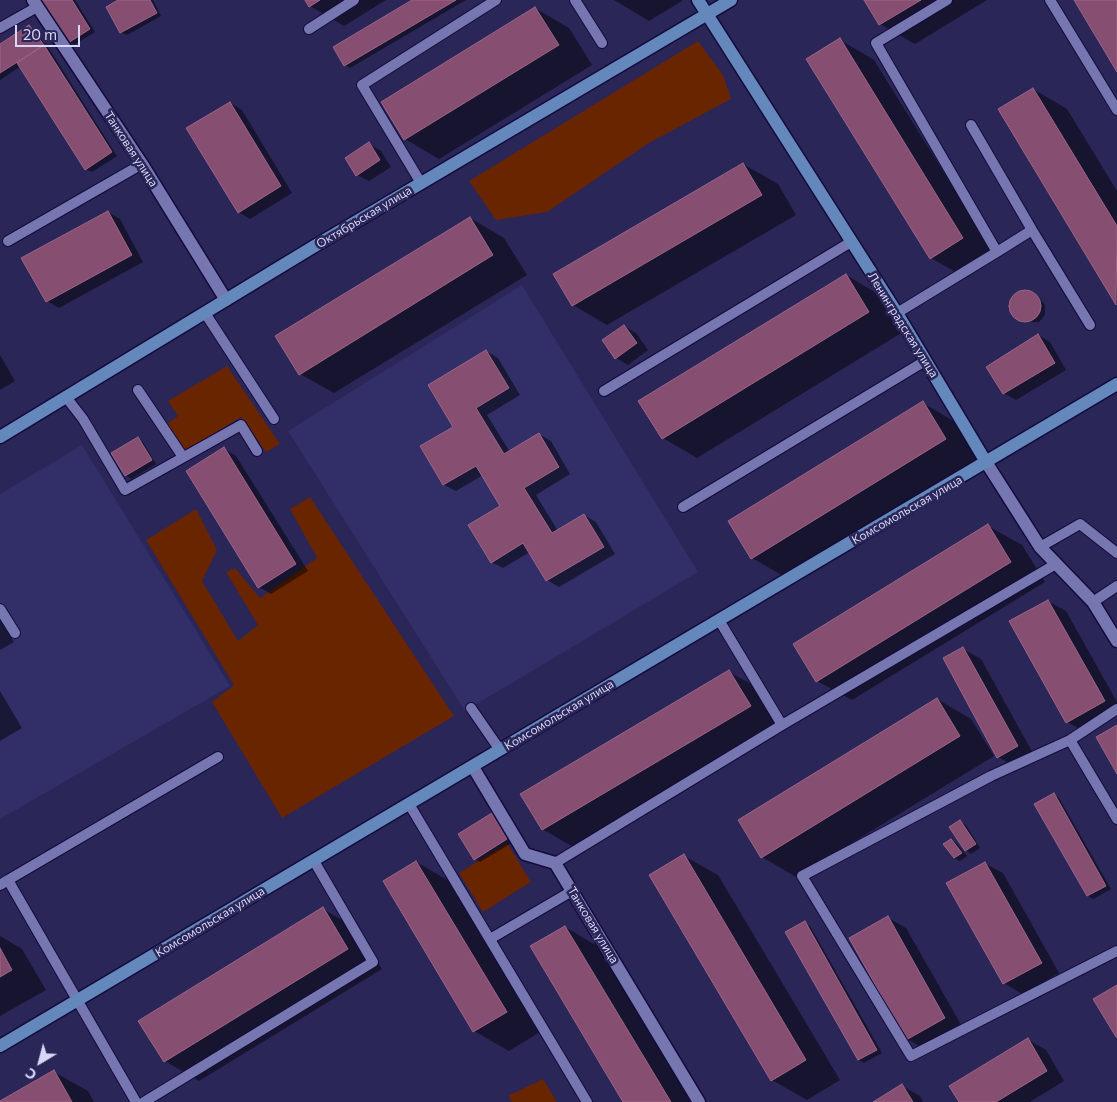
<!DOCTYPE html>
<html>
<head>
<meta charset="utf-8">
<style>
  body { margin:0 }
  #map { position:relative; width:1117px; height:1102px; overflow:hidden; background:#2a2658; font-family:Commissioner,sans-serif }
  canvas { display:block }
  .north { position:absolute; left:15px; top:1037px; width:50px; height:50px; -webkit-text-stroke:4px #2a2658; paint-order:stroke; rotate:217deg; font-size:14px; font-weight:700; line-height:20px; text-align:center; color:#d7d8f8 }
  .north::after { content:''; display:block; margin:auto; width:18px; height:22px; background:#d7d8f8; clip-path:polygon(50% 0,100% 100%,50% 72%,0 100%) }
  .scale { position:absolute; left:15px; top:25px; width:65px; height:22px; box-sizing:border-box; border:2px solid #d7d8f8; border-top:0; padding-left:6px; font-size:15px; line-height:18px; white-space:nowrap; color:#d7d8f8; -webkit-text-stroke:4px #2a2658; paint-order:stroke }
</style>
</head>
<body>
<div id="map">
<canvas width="1117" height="1102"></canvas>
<div class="north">С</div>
<div class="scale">20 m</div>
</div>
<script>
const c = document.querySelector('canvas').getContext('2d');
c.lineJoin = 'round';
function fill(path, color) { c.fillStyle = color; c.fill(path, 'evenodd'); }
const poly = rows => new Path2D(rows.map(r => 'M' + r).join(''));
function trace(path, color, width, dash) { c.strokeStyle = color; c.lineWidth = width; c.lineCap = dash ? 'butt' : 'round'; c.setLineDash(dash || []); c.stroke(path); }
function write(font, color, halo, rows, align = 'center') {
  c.font = font + ' Commissioner,sans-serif'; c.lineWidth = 5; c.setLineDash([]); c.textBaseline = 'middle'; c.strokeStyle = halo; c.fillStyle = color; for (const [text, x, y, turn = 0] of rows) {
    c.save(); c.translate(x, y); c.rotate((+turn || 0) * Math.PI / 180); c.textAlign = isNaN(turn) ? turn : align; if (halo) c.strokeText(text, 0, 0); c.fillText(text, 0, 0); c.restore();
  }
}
fill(poly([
  [522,285,698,572,465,711,288,431],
  [82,445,230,686,0,819,0,494]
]), '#322e68');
fill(poly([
  [698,41,723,75,731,99,649,143,547,212,496,220,469,181],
  [227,366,280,444,266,452,241,417,184,452,166,425,178,416,168,401],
  [310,497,454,716,282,818,212,702,234,685,146,540,196,509,217,550,202,581,238,641,258,625,226,572,235,568,260,598,317,558,290,509],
  [507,843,531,882,483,912,459,873],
  [543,1079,557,1102,512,1102,508,1096]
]), '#692400');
fill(poly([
  [42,0,75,0,95,32,74,45,69,42],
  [121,0,153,0,161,16,127,35,121,32],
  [306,0,386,0,344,26,310,6],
  [415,0,466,0,350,68,345,65],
  [614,0,682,0,682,1,649,21],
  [866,0,987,0,915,44,880,24],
  [535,8,569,28,592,65,439,159,405,139],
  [29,27,34,30,50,50,117,156,92,172,86,169,21,66,0,80,0,45],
  [840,40,874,60,997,258,966,278,931,258],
  [1033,89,1067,109,1117,191,1117,304,1000,109],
  [230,103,242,110,292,193,250,219,238,212],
  [369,144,381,151,391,167,369,181,357,175],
  [743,164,778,184,796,215,607,325,573,305],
  [108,212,120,219,143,262,59,308,47,301],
  [470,218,504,238,527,275,334,393,300,374],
  [846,275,880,295,903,332,697,458,663,438],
  [1028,292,1039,297,1045,305,1045,315,1039,322,1024,322,1012,312,1012,299,1019,293],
  [624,326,636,333,648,350,628,365,616,358],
  [1038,335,1050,342,1066,370,1016,400,1004,393],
  [486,351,498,358,520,395,487,415,510,452,539,434,551,441,570,474,536,495,558,531,584,515,596,522,615,554,559,587,547,580,530,552,503,568,491,562,502,506,483,475,456,491,444,485,422,447,454,427],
  [0,355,15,381,0,390],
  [923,403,957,423,980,459,787,578,752,558],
  [138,439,143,442,156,464,131,479,126,475],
  [224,449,236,456,308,571,271,594,259,587],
  [988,526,1022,545,1045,582,852,700,817,681],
  [1048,601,1066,611,1117,702,1117,714,1085,732,1067,722],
  [0,619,14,642,0,650],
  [963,649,981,659,1035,757,1016,767,998,757],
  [729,672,764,691,784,726,577,849,542,829],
  [0,691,22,728,0,741],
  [937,699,971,719,994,756,796,877,762,857],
  [1054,794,1059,798,1111,889,1093,899,1088,896],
  [492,815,497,818,512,843,480,862,475,859],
  [960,822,966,825,980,848,971,854,966,850],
  [951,840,957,844,967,856,960,861,954,858],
  [684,856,718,875,840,1080,807,1100,772,1080],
  [416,862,451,882,540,1032,509,1051,474,1031],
  [984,863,1003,873,1059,973,1022,994,1004,983],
  [323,909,357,929,382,969,199,1081,165,1061],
  [888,918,906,928,963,1028,925,1049,907,1039],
  [805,923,810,926,882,1053,864,1063,859,1060,787,933],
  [565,927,599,947,692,1102,625,1102],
  [0,936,22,949,46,990,0,1016],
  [1028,1040,1046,1050,1064,1081,1030,1102,960,1102],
  [54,1072,88,1091,94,1102,0,1102],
  [902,1086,920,1096,923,1102,875,1102]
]), '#0007');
const building = poly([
  [41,0,72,0,90,29,68,43,41,0],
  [118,0,150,0,157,13,120,33,106,7,118,0],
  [305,0,320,0,309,7,305,0],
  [412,0,456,0,344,66,333,47,412,0],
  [864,0,921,0,879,25,864,0],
  [1074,0,1117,0,1117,72,1074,0],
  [535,7,559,45,404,140,381,102,535,7],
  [29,25,44,45,0,73,0,44,29,25],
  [840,38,963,238,930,259,806,59,840,38],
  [44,45,112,152,85,170,17,63,44,45],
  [1033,88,1117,226,1116,305,998,109,1033,88],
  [230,102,281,186,238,213,186,128,230,102],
  [369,142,380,160,356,176,345,158,369,142],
  [743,163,762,195,572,306,553,274,743,163],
  [108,211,132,255,46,302,21,258,108,211],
  [470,217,493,255,299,375,275,336,470,217],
  [846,274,869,312,662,439,638,401,846,274],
  '1009 306a16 16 0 1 1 32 0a16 16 0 1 1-32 0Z',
  [624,325,637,343,615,359,602,340,624,325],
  [1038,334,1055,363,1003,394,986,367,1038,334],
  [486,350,509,388,476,408,504,454,539,433,559,467,524,488,552,533,584,514,604,547,546,581,523,543,491,563,468,525,500,506,476,466,443,485,420,446,453,427,428,385,486,350],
  [923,401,946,439,751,559,728,521,923,401],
  [138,437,152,460,125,476,111,453,138,437],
  [224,447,296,564,258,588,186,471,224,447],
  [988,524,1011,562,816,682,793,644,988,524],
  [1048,600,1105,701,1066,723,1009,621,1048,600],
  [963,647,1018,746,997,758,943,658,963,647],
  [729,670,751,706,542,830,520,794,729,670],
  [937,698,960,736,761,858,738,820,937,698],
  [1117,725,1117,774,1096,737,1117,725],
  [1054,793,1106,886,1087,896,1034,804,1054,793],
  [492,813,507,839,474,860,458,834,492,813],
  [960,820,976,844,965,851,949,827,960,820],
  [951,839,962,853,954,858,943,844,951,839],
  [684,854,806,1060,771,1081,649,875,684,854],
  [416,861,507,1012,473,1032,383,881,416,861],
  [985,862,1042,963,1003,984,946,883,985,862],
  [323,907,348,949,164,1062,138,1021,323,907],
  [888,916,945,1018,906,1040,849,938,888,916],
  [805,921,877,1050,858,1060,785,932,805,921],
  [565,926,671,1102,623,1102,530,946,565,926],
  [0,948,12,970,0,977,0,948],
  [1117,985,1117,1037,1116,1037,1093,999,1117,985],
  [1028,1038,1047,1071,996,1102,959,1102,949,1086,1028,1038],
  [54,1070,72,1102,0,1102,0,1101,54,1070],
  [902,1084,913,1102,873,1102,902,1084]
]);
fill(building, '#864e70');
trace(building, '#9e6487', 1);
const lane = poly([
  [575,0,602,43],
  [1050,0,1117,110],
  [0,28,37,7],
  [309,29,354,0],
  [971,125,1032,230,997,252],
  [421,183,362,85,496,0],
  [1032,230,1090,325],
  [8,241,142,164],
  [205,313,274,419],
  [897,313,997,252,876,43,947,0],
  [138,390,183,457],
  [604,391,851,242],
  [66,397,83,419,125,490,241,425,257,451],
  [683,507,925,361],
  [1040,547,1080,524,1117,553],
  [1093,602,1117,586],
  [0,609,15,633],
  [719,620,782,725],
  [471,708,500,750],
  [1070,740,1117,709],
  [409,804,587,1102],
  [1117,819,1070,740,991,776,802,876,911,1056,1117,951],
  [555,863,782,725,1056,564],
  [8,880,218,757],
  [0,885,8,880,136,1102],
  [490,939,572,891],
  [144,1102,373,962,314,861]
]);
const street = poly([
  [33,0,142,164,226,300],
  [986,462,1040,547,1093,602,1117,641],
  [473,767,525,854,555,863,699,1102]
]);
const secondary = poly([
  [698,0,897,313,986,462],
  [0,437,313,247,731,0],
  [0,1046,1117,384]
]);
trace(lane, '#140b3c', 12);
trace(street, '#140b3c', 15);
trace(secondary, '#140b3c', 15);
trace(lane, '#7676b0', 10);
trace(street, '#7676b0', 12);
trace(secondary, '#6488bc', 12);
write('12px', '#d7d8f8', '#2a2658', [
  ["Танковая улица",131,149,57],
  ["Октябрьская улица",364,217,-31],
  ["Ленинградская улица",903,325,58],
  ["Комсомольская улица",907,510,-30],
  ["Комсомольская улица",559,715,-31],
  ["Комсомольская улица",210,922,-31],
  ["Танковая улица",593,925,59]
]);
</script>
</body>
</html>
